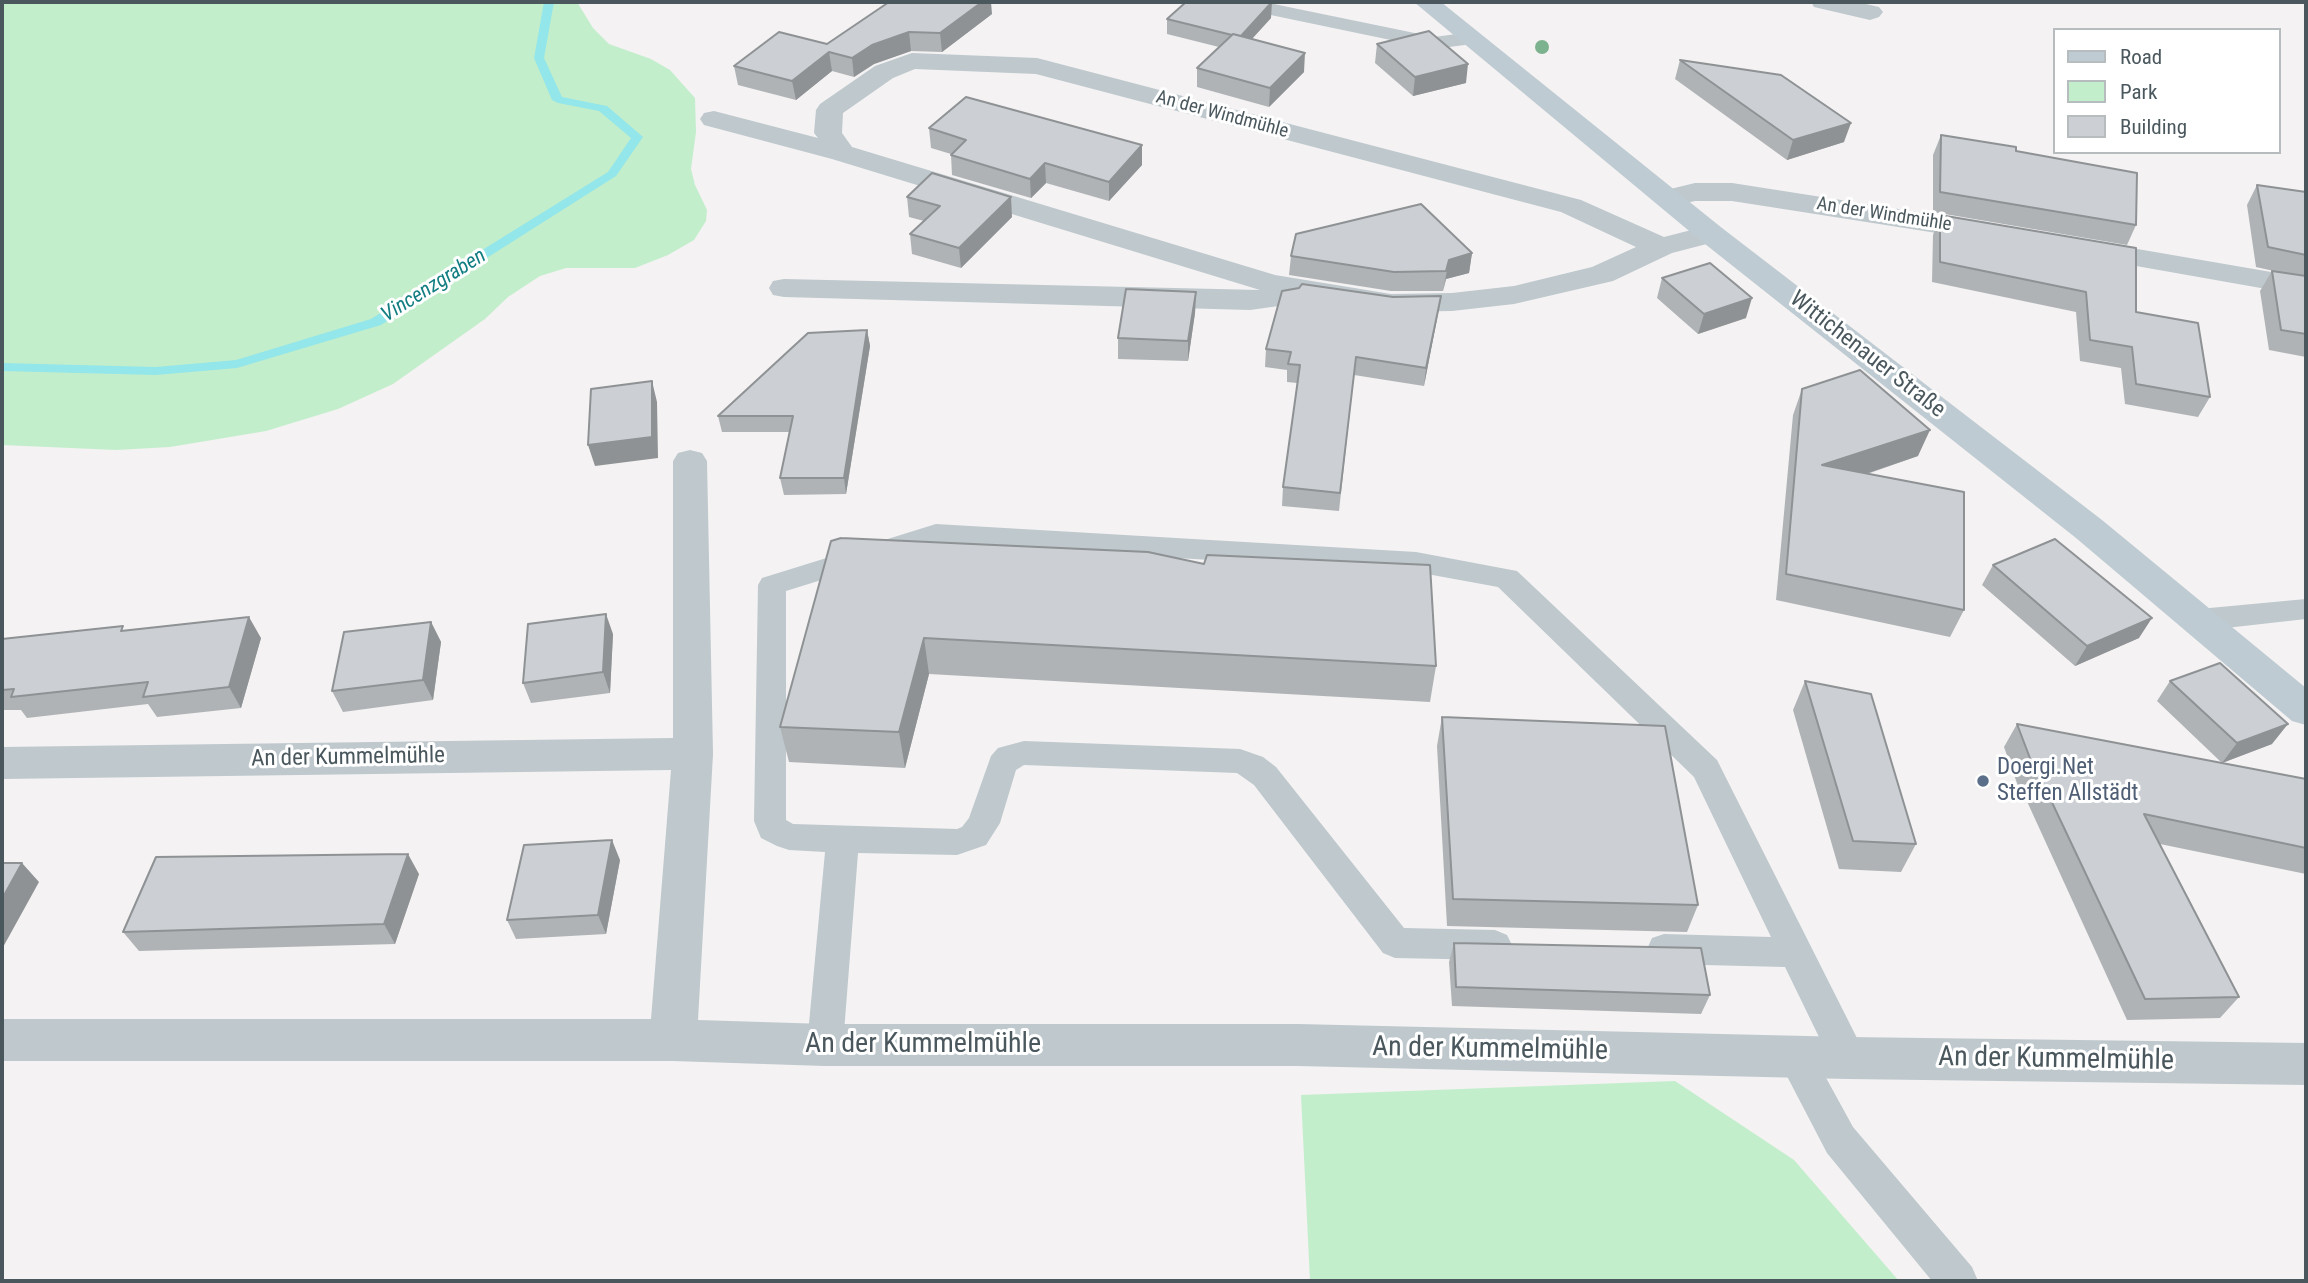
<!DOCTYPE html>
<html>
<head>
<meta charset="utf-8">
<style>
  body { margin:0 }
  #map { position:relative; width:2308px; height:1283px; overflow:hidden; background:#f4f2f2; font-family:"Roboto Condensed",sans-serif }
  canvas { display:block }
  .frame { position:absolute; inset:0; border:4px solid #4a585e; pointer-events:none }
  .legend { position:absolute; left:2053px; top:28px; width:228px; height:126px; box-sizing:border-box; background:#fff; border:2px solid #b7bcbf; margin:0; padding:9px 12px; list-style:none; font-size:21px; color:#4a585e }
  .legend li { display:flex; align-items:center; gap:14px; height:35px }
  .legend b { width:35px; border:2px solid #b7bcbf }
</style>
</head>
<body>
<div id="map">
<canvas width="2308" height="1283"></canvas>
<div class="frame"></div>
<ul class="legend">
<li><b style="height:9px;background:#bfcbd2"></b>Road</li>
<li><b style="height:19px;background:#c3eecc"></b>Park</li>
<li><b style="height:19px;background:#ccd0d4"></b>Building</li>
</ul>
</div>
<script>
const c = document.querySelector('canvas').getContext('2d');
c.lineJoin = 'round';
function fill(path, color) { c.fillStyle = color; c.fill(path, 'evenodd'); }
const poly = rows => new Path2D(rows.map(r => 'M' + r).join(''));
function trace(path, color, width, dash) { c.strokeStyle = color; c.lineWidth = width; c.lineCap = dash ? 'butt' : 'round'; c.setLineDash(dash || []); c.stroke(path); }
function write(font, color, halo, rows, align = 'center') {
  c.font = font + ' "Roboto Condensed",sans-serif'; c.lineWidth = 6; c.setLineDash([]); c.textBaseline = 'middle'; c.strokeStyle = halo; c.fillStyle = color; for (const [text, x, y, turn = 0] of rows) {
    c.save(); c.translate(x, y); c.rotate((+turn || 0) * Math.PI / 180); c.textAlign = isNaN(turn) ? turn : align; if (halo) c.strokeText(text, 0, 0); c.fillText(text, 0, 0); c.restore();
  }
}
fill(poly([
  [2,2,577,2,593,28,609,44,651,59,670,70,695,98,696,132,691,169,695,185,707,210,706,221,694,240,668,255,635,268,566,268,540,276,508,297,485,319,393,384,338,409,266,431,170,447,116,450,2,445],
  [1675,1081,1794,1160,1899,1281,1310,1281,1301,1095]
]), '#c3eecc');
fill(poly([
  [544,2,554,2,544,58,562,97,607,106,643,137,616,176,381,325,237,368,156,375,2,371,2,363,156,367,236,360,371,319,608,172,631,138,599,111,558,103,552,100,534,58,544,2]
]), '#93e6e9');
fill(poly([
  [1227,2,1264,2,1434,37,1472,32,1479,34,1482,38,1479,42,1472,44,1434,49,1237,8,1227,2],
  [936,524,1416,552,1517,571,1717,760,1861,1046,1866,1058,1861,1070,1848,1074,1835,1070,1785,967,1664,964,1652,960,1647,949,1652,938,1664,934,1771,937,1694,777,1498,587,1416,572,937,544,786,591,786,820,793,824,957,829,962,827,969,818,991,756,998,748,1024,741,1240,749,1263,757,1276,767,1404,928,1495,930,1507,935,1512,945,1507,955,1495,960,1395,958,1383,953,1254,785,1237,773,1024,765,1016,770,1000,823,986,845,957,855,858,853,843,1045,838,1057,825,1061,812,1057,807,1045,825,852,789,850,777,846,761,838,754,821,758,585,762,578,936,524],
  [2306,599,2306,619,2199,631,2189,628,2184,620,2189,612,2199,609,2306,599],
  [1795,1041,1808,1045,1853,1127,1972,1267,1978,1281,1932,1281,1827,1153,1777,1057,1782,1045,1795,1041]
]), '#bec8cd');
fill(poly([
  [1811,2,1857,2,1879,7,1883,12,1879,17,1870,20,1814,7,1811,2],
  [912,53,1037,58,1581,200,1664,237,1711,225,1722,228,1726,234,1722,240,1672,253,1613,281,1514,304,1452,311,1391,312,1299,299,1297,303,1286,305,1250,310,784,297,773,295,769,288,773,281,784,279,1260,290,832,159,704,125,700,119,704,113,714,111,818,138,814,133,816,110,820,104,875,66,912,53],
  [915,69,1036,74,1561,212,1636,247,1592,267,1514,286,1452,293,1391,294,1275,275,852,147,842,133,843,113,893,78,915,69],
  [1695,183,1732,183,1988,223,1999,226,2003,232,1999,238,1988,241,1732,201,1695,201,1668,207,1658,204,1653,198,1658,192,1695,183],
  [2085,240,2306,278,2306,296,2074,255,2070,249,2074,243,2085,240],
  [690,450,702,453,707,461,713,754,698,1020,825,1024,1298,1024,1848,1037,2306,1043,2306,1085,1848,1079,1298,1066,825,1066,673,1061,2,1061,2,1019,651,1019,671,770,2,779,2,747,673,738,673,461,678,453,690,450]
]), '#bec8cd');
fill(poly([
  [1414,2,1441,2,1722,228,2102,520,2306,688,2306,725,2292,721,2076,538,1700,240,1414,2]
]), '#bfcbd2');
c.fillStyle = '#7db28e';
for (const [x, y] of [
  [1542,47]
]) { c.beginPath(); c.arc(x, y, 7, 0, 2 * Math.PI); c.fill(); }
fill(poly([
  [992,14,942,52,911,51,874,64,854,77,832,71,796,100,738,85,734,66,827,44],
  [1271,18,1252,39,1304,72,1269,107,1197,87,1197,68,1219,47,1167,34,1167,19],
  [1377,44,1466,83,1413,96,1375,63],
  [1680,60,1844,142,1787,160,1675,79],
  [929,128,1142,145,1142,165,1109,201,1046,183,1031,198,952,175,951,155,951,154,931,148],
  [1941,135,2016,151,2136,225,2127,245,1933,212,1933,155],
  [2257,185,2306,192,2306,357,2269,350,2260,291,2272,271,2283,273,2256,267,2247,205],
  [907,197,1012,217,961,268,912,254,910,234,924,221,909,217],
  [1940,215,2136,312,2210,397,2198,417,2125,404,2121,368,2080,361,2076,312,1932,282,1933,235],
  [1472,253,1469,273,1446,279,1443,291,1391,291,1289,275,1291,256],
  [1662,278,1746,318,1698,334,1657,298],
  [1196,292,1195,313,1188,361,1118,359,1118,338],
  [1441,296,1424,386,1354,375,1339,511,1282,506,1283,487,1297,383,1287,382,1287,370,1265,367,1266,349],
  [867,330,870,346,846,494,784,495,780,478,790,432,722,432,718,416],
  [1802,389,1918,456,1867,474,1964,610,1950,637,1776,600,1793,415],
  [831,541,1436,666,1430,702,929,674,905,768,789,762,780,727],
  [1993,565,2139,638,2075,666,1982,585],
  [431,622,441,642,433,700,343,712,332,691],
  [126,630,261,638,241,708,157,717,148,704,27,718,21,710,2,710,2,639],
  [613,634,610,693,531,703,523,683],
  [1805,681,1916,844,1901,872,1839,869,1793,710],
  [2170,681,2272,744,2222,763,2157,701],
  [1442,717,1698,905,1687,932,1447,926,1437,746],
  [2017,724,2306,779,2306,874,2160,844,2239,997,2220,1018,2127,1020,2025,797,2022,797,2004,747],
  [620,860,606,934,516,939,507,920],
  [419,874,395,944,139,951,123,932],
  [1454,943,1710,995,1701,1014,1452,1006,1449,962]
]), '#afb3b6');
fill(poly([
  [982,2,991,2,992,14,942,52,940,33],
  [1272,2,1271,18,1239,53,1240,37],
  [909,32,911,51,874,64,854,77,852,58,872,45],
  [829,52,832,71,796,100,792,81],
  [1305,53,1304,72,1269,107,1270,88],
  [1468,64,1466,83,1413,96,1415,77],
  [1851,123,1844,142,1787,160,1793,140],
  [1142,145,1142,165,1109,201,1109,182],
  [1045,163,1046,183,1031,198,1030,179],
  [1011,197,1012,217,961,268,959,248],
  [1472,253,1469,273,1446,279,1443,291,1449,260],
  [1196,292,1195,313,1188,361,1188,341],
  [1441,296,1438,314,1424,386,1426,368],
  [1752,298,1746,318,1698,334,1704,314],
  [867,330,870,346,846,494,844,478],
  [652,381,657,402,658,458,595,466,588,445],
  [1930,430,1918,456,1812,492,1822,465],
  [606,614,613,634,610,693,603,672],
  [249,617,261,638,241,708,229,687],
  [2152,618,2139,638,2075,666,2087,646],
  [431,622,441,642,433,700,423,680],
  [924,638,929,674,905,768,899,732],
  [2288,724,2272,744,2222,763,2237,743],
  [612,840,620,860,606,934,598,915],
  [408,854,419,874,395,944,384,924],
  [22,863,39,882,2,949,2,899]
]), '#8f9294');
const building = poly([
  [889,2,982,2,940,33,909,32,872,45,852,58,829,52,792,81,734,66,779,32,827,44,889,2],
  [1186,2,1272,2,1241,36,1233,34,1232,35,1167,19,1186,2],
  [1429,31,1468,64,1415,77,1377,44,1429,31],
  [1233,34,1305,53,1270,88,1197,68,1233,34],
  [1680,60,1781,75,1851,123,1793,140,1680,60],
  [966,97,1142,145,1109,182,1045,163,1030,179,951,155,966,140,929,128,966,97],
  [1941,135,2016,147,2016,151,2137,173,2136,225,1940,192,1941,135],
  [932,173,1011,197,959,248,910,234,940,206,907,197,932,173],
  [2257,185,2306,192,2306,255,2268,247,2257,185],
  [1421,204,1472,253,1449,260,1446,271,1394,272,1291,256,1296,234,1421,204],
  [1940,215,2136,248,2136,312,2198,323,2210,397,2136,384,2132,347,2090,340,2086,292,1940,262,1940,215],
  [1710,263,1752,298,1704,314,1662,278,1710,263],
  [2272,271,2306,276,2306,334,2281,330,2272,271],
  [1302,284,1393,297,1441,296,1426,368,1356,357,1340,493,1283,487,1300,365,1288,364,1291,352,1266,349,1282,291,1299,288,1302,284],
  [1126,289,1196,292,1188,341,1118,338,1126,289],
  [867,330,844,478,780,478,793,416,718,416,808,333,867,330],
  [1860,370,1930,430,1822,465,1964,492,1964,610,1786,574,1802,389,1860,370],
  [652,381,652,437,588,445,591,389,652,381],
  [841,538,1148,552,1204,564,1207,555,1430,565,1436,666,924,638,899,732,780,727,831,541,841,538],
  [2055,539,2152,618,2087,646,1993,565,2055,539],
  [606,614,603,672,523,683,528,624,606,614],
  [249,617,229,687,143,697,148,682,11,697,14,689,2,690,2,639,123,626,121,631,249,617],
  [431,622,423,680,332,691,344,632,431,622],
  [2220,663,2288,724,2237,743,2170,681,2220,663],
  [1805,681,1871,694,1916,844,1853,841,1805,681],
  [1442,717,1665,726,1698,905,1453,899,1442,717],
  [2017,724,2306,779,2306,848,2144,814,2239,997,2145,999,2039,775,2036,774,2017,724],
  [612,840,598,915,507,920,524,845,612,840],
  [408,854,384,924,123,932,156,857,408,854],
  [2,863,22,863,2,899,2,863],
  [1454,943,1701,948,1710,995,1456,987,1454,943]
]);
fill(building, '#ccd0d4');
trace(building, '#8f9294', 2);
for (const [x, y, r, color] of [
  [1983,781,7,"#5c6f8a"]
]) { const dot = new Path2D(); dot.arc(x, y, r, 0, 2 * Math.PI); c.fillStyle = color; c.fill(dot); trace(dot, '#fff', 2.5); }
write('19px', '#4a585e', '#fff', [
  ["An der Windmühle",1222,115,15],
  ["An der Windmühle",1884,215,9]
]);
write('italic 21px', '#137e82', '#fff', [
  ["Vincenzgraben",434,286,-32]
]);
write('23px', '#4a585e', '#fff', [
  ["Wittichenauer Straße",1867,355,38],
  ["An der Kummelmühle",348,758,-1]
]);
write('23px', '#4e5e75', '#fff', [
  ["Doergi.Net",1997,768],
  ["Steffen Allstädt",1997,794]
], 'left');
write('28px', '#4a585e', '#fff', [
  ["An der Kummelmühle",923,1045],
  ["An der Kummelmühle",1490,1050,1],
  ["An der Kummelmühle",2056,1060,1]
]);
</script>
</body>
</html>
